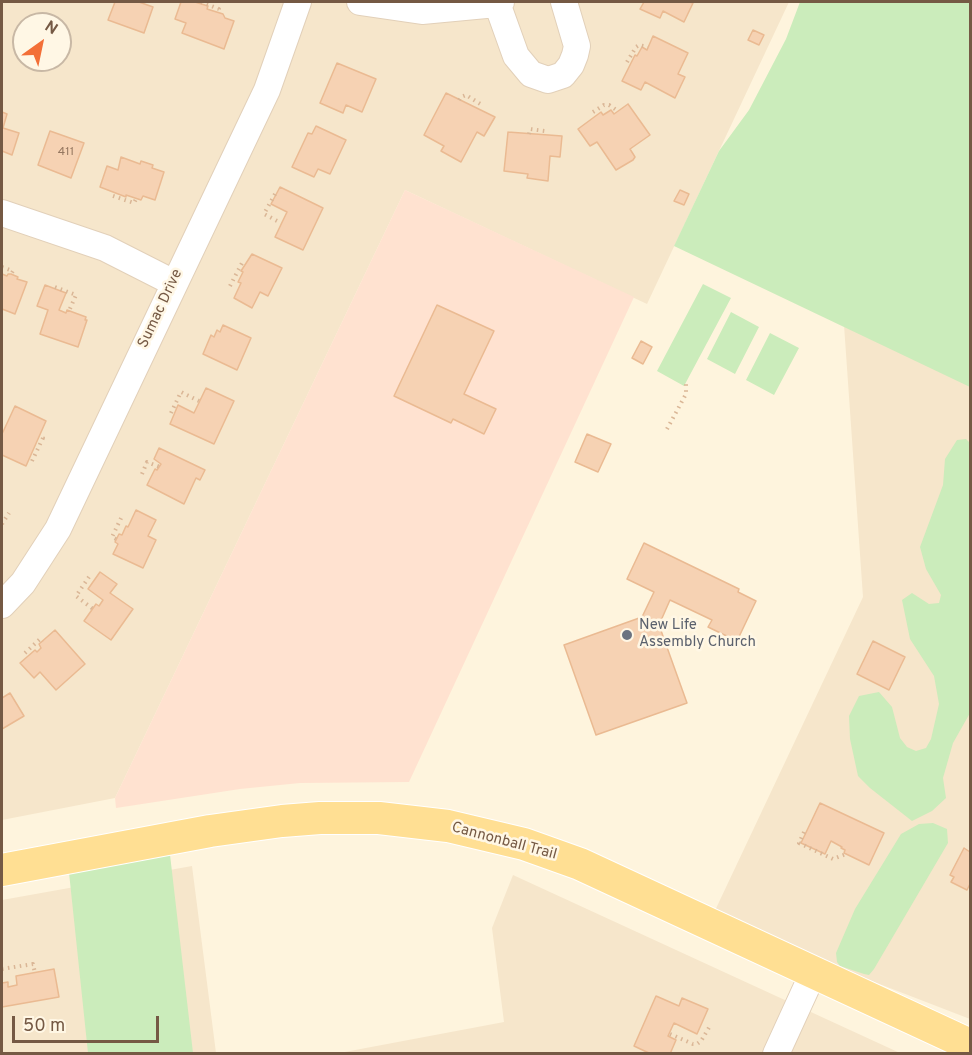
<!DOCTYPE html>
<html>
<head>
<meta charset="utf-8">
<style>
  body { margin:0 }
  #map { position:relative; width:972px; height:1055px; overflow:hidden; background:#fef4dd; font-family:Overpass,sans-serif }
  canvas { display:block }
  .frame { position:absolute; inset:0; border:3px solid #755944; pointer-events:none }
  .north { position:absolute; left:12px; top:12px; width:60px; height:60px; box-sizing:border-box; background:#fff7e5; border:2px solid #c8b8a5; border-radius:50%; rotate:33deg; font-size:16px; font-weight:700; line-height:24px; text-align:center; color:#755944 }
  .north::after { content:''; display:block; margin:auto; width:21px; height:27px; background:#f36f37; clip-path:polygon(50% 0,100% 100%,50% 72%,0 100%) }
  .scale { position:absolute; left:12px; top:1016px; width:147px; height:27px; box-sizing:border-box; border:3px solid #755944; border-top:0; padding-left:8px; font-size:18px; line-height:21px; white-space:nowrap; color:#755944; -webkit-text-stroke:4px #fff7e5; paint-order:stroke }
</style>
</head>
<body>
<div id="map">
<canvas width="972" height="1055"></canvas>
<div class="frame"></div>
<div class="north">N</div>
<div class="scale">50 m</div>
</div>
<script>
const c = document.querySelector('canvas').getContext('2d');
c.lineJoin = 'round';
function fill(path, color) { c.fillStyle = color; c.fill(path, 'evenodd'); }
const poly = rows => new Path2D(rows.map(r => 'M' + r).join(''));
function trace(path, color, width, dash) { c.strokeStyle = color; c.lineWidth = width; c.lineCap = dash ? 'butt' : 'round'; c.setLineDash(dash || []); c.stroke(path); }
function write(font, color, halo, rows, align = 'center') {
  c.font = font + ' Overpass,sans-serif'; c.lineWidth = 5; c.setLineDash([]); c.textBaseline = 'middle'; c.strokeStyle = halo; c.fillStyle = color; for (const [text, x, y, turn = 0] of rows) {
    c.save(); c.translate(x, y); c.rotate((+turn || 0) * Math.PI / 180); c.textAlign = isNaN(turn) ? turn : align; if (halo) c.strokeText(text, 0, 0); c.fillText(text, 0, 0); c.restore();
  }
}
fill(poly([
  [2,2,789,2,647,304,405,190,115,798,2,820],
  [24,24,60,24,60,60,24,60],
  [844,325,970,386,970,1019,711,919,863,597],
  [192,866,216,1053,2,1054,2,900],
  [513,875,900,1053,334,1054,504,1022,492,928]
]), '#f6e6cb');
fill(poly([
  [405,190,634,297,409,782,300,783,240,789,116,808,115,798]
]), '#ffe2d0');
fill(poly([
  [800,2,970,2,970,387,674,246,719,151,749,110,786,39],
  [703,284,731,298,684,386,657,371],
  [731,312,759,327,735,374,707,359],
  [770,333,799,348,774,395,746,380],
  [966,439,970,443,970,713,953,743,943,778,946,798,932,811,912,821,870,788,858,776,850,739,849,716,859,696,879,692,892,707,900,738,907,747,916,751,926,748,931,739,939,704,934,676,910,639,902,600,912,593,929,604,939,603,941,595,926,569,920,547,943,485,945,459,957,440],
  [933,823,947,829,948,843,874,969,869,975,864,974,840,966,837,962,836,953,855,909,901,834,919,824],
  [169,846,193,1053,88,1053,68,863]
]), '#cbecbb');
const building = poly([
  [115,2,139,2,153,7,144,33,108,20,115,2],
  [181,2,195,2,208,6,207,9,223,14,225,18,234,21,224,49,182,33,186,23,175,19,181,2],
  [644,2,689,2,693,3,684,22,663,11,660,18,640,9,644,2],
  [753,30,764,35,759,45,748,40,753,30],
  [653,36,688,53,678,74,685,77,675,98,645,82,641,90,622,81,635,55,637,56,642,47,647,50,653,36],
  [337,63,376,79,362,112,346,105,343,113,320,103,337,63],
  [446,93,495,117,484,136,477,132,461,162,441,151,444,146,424,135,446,93],
  [628,104,650,135,630,149,635,157,633,160,616,170,597,142,590,146,578,129,601,112,603,115,611,110,614,114,628,104],
  [2,112,7,114,3,128,19,133,12,155,2,151,2,112],
  [316,126,346,140,330,174,318,169,314,177,292,167,308,133,312,134,316,126],
  [50,131,84,143,71,178,38,165,50,131],
  [508,132,562,136,560,157,550,156,548,181,527,178,528,174,504,171,508,132],
  [121,157,140,164,141,161,153,165,152,168,164,172,155,200,143,196,141,200,126,195,126,197,100,187,107,166,118,170,121,157],
  [280,187,323,208,303,250,275,237,287,212,271,204,280,187],
  [680,190,689,194,684,205,674,201,680,190],
  [252,254,282,268,268,296,260,292,252,308,234,298,241,283,238,282,243,272,241,271,252,254],
  [2,274,7,276,8,274,11,274,18,277,17,279,27,282,15,314,2,309,2,274],
  [45,285,66,293,59,310,66,313,67,310,86,317,85,320,87,320,78,347,40,334,48,310,37,306,45,285],
  [437,305,494,331,464,394,496,409,484,434,453,419,451,423,394,396,437,305],
  [223,325,251,338,237,370,203,354,211,335,214,337,217,330,220,332,223,325],
  [641,341,652,347,643,364,632,358,641,341],
  [206,388,234,401,214,444,170,424,178,405,194,413,206,388],
  [15,406,46,421,26,466,2,455,2,434,15,406],
  [587,434,611,444,598,472,575,462,587,434],
  [159,448,205,470,200,480,196,478,184,504,147,485,155,469,157,470,161,464,154,459,159,448],
  [136,510,156,520,148,536,156,540,143,568,113,554,118,544,115,542,119,534,122,535,126,526,128,527,136,510],
  [644,543,739,589,738,592,756,601,737,641,708,627,712,620,670,600,659,625,687,703,596,735,564,645,642,617,654,592,627,579,644,543],
  [100,572,117,584,110,593,133,609,111,640,84,621,96,604,99,606,103,600,88,589,100,572],
  [55,630,85,664,56,690,40,672,34,678,20,663,35,650,37,652,41,648,39,644,55,630],
  [873,641,905,657,889,690,857,674,873,641],
  [10,693,24,716,2,729,2,698,10,693],
  [820,803,884,833,869,865,844,853,845,850,841,848,842,847,831,841,825,854,801,843,820,803],
  [964,848,970,852,970,884,967,890,951,882,954,877,950,875,964,848],
  [54,969,59,997,2,1007,2,983,8,982,8,987,17,985,16,976,54,969],
  [656,996,679,1006,682,998,708,1009,697,1034,674,1023,668,1036,676,1040,670,1054,651,1054,634,1046,656,996]
]);
fill(building, '#f6d2b3');
trace(building, '#eaba92', 1.5);
const minor = poly([
  [360,2,422,11,486,5,501,2],
  [497,3,516,56,531,74,548,80,563,75,571,65,575,55,577,46,564,2],
  [2,213,105,248,174,283],
  [2,605,23,583,58,529,267,90,298,2],
  [776,1054,814,971]
]);
const major = poly([
  [2,870,210,831,282,821,320,818,379,818,448,826,524,844,580,864,970,1045]
]);
trace(minor, '#e2d0b9', 28);
trace(major, '#fff', 34);
trace(poly([
  [201,2,219,9,218,12],
  [627,62,636,47,639,45,648,47],
  [459,100,461,97,466,95,482,105],
  [593,112,604,105,609,105,618,111],
  [529,134,530,129,545,131],
  [275,194,264,214,281,223],
  [113,196,134,203,136,199],
  [2,267,13,271,11,274],
  [230,286,242,263,244,264],
  [55,287,76,295,69,311],
  [171,413,181,392,199,401],
  [667,429,686,394,686,384],
  [32,461,43,438,39,436],
  [142,474,147,462,160,467],
  [2,524,9,513],
  [116,539,112,537,123,514],
  [89,577,76,596,93,609],
  [25,653,40,639,42,642],
  [804,832,799,843,833,859,846,854],
  [2,969,33,964,35,973],
  [670,1034,693,1044,697,1044,701,1041,710,1026]
]), '#dab696', 4, [1.5, 4.5]);
trace(minor, '#fff', 26);
trace(major, '#ffdf93', 32);
for (const [x, y, r, color] of [
  [627,635,6,"#6b7280"]
]) { const dot = new Path2D(); dot.arc(x, y, r, 0, 2 * Math.PI); c.fillStyle = color; c.fill(dot); trace(dot, '#fff7e5', 2); }
write('12px', '#957760', null, [
  ["411",66,153]
]);
write('15px', '#755944', '#fff7e5', [
  ["Sumac Drive",161,309,-65],
  ["Cannonball Trail",504,842,15]
]);
write('15px', '#5b616d', '#fff7e5', [
  ["New Life",639,626],
  ["Assembly Church",639,643]
], 'left');
</script>
</body>
</html>
